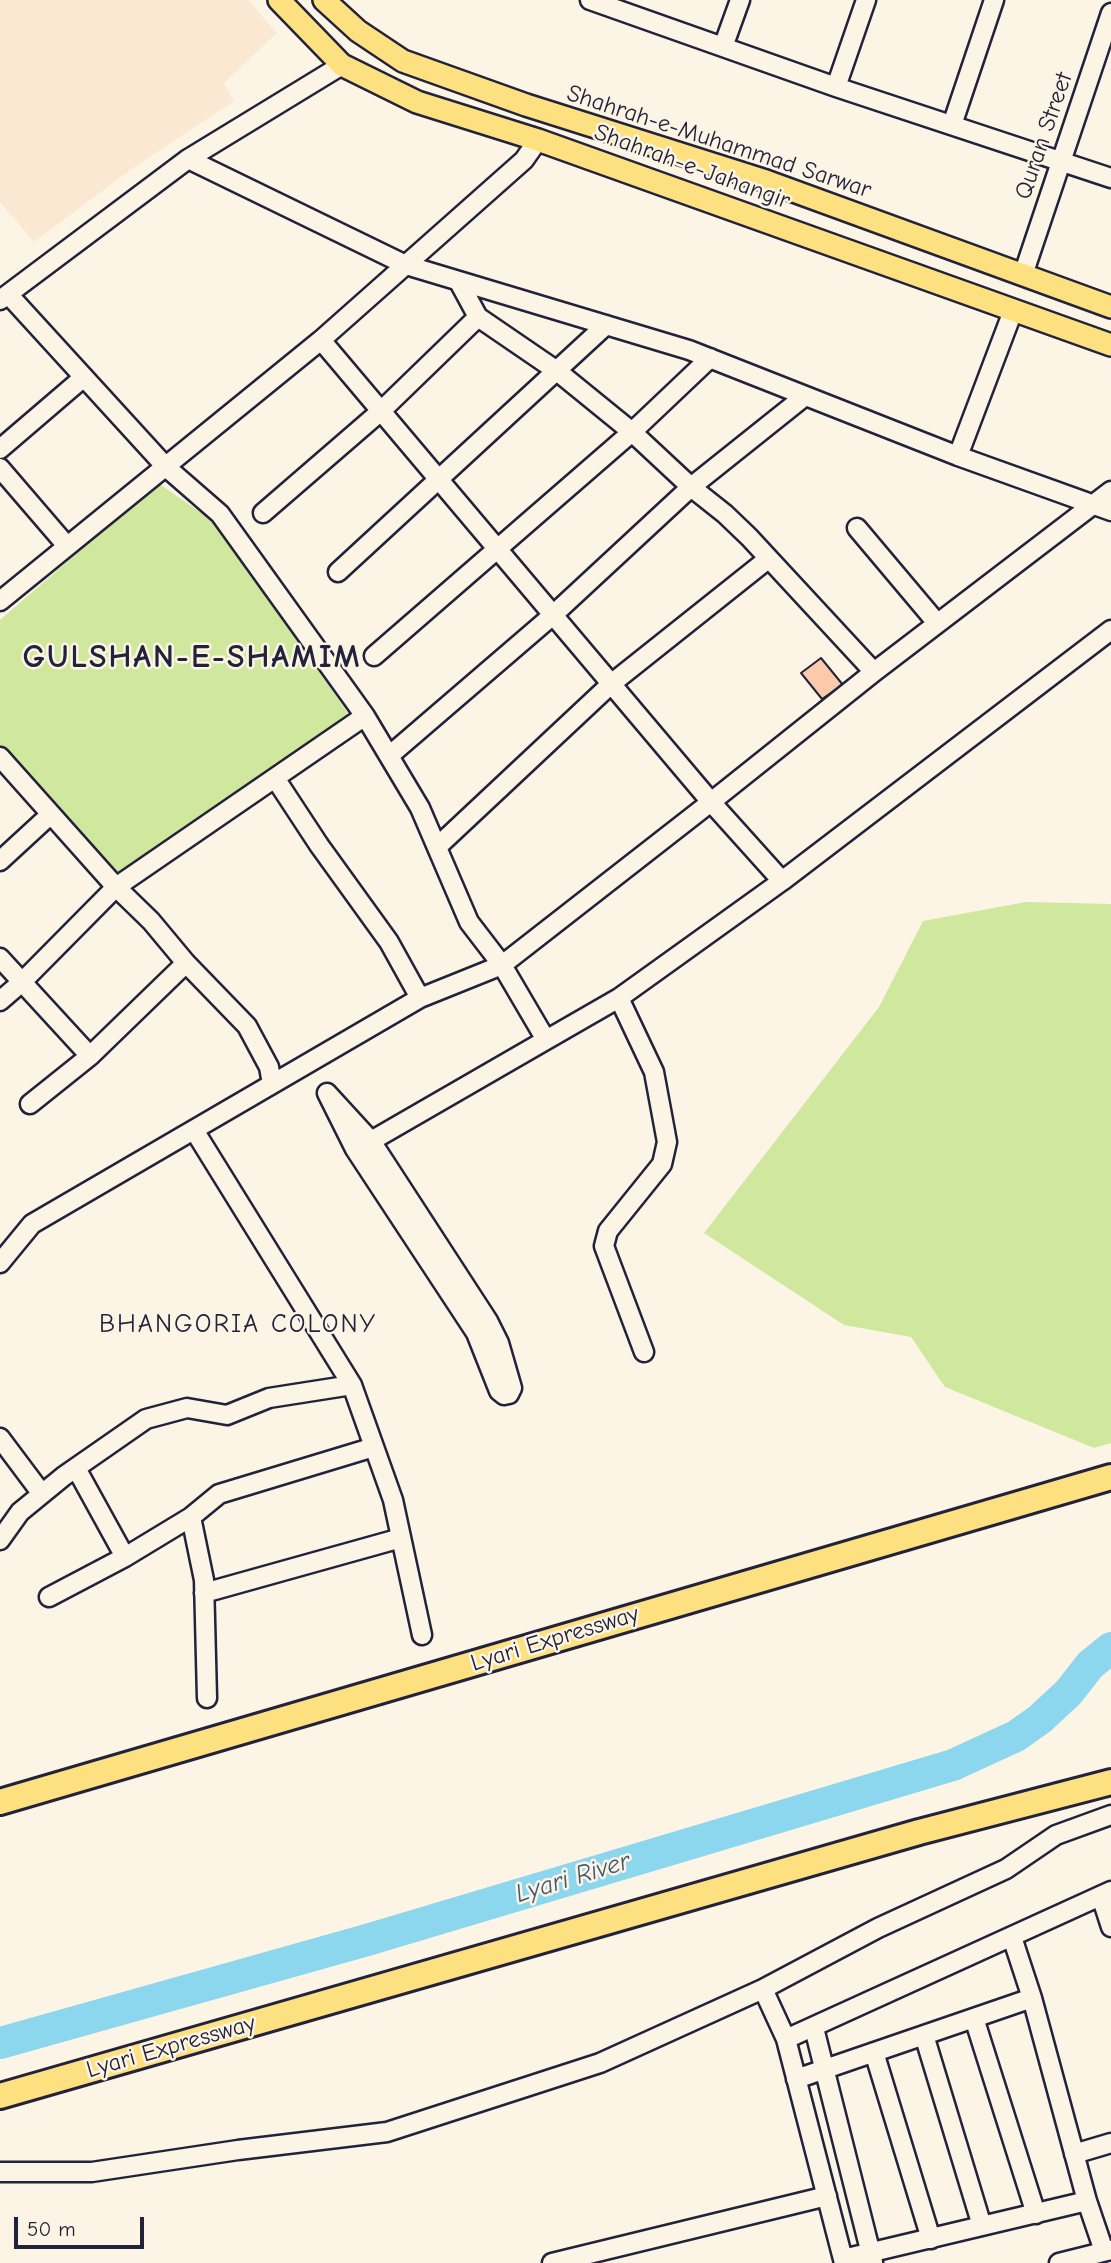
<!DOCTYPE html>
<html>
<head>
<meta charset="utf-8">
<style>
  body { margin:0 }
  #map { position:relative; width:1111px; height:2263px; overflow:hidden; background:#fcf5e5; font-family:"Comic Neue",sans-serif }
  canvas { display:block }
  .scale { position:absolute; left:14px; top:2217px; width:130px; height:32px; box-sizing:border-box; border:4px solid #22223b; border-top:0; padding-left:9px; font-size:21px; line-height:24px; white-space:nowrap; color:#22223b; -webkit-text-stroke:5px #fcf5e5; paint-order:stroke }
</style>
</head>
<body>
<div id="map">
<canvas width="1111" height="2263"></canvas>
<div class="scale">50 m</div>
</div>
<script>
const c = document.querySelector('canvas').getContext('2d');
c.lineJoin = 'round';
function fill(path, color) { c.fillStyle = color; c.fill(path, 'evenodd'); }
const poly = rows => new Path2D(rows.map(r => 'M' + r).join(''));
function trace(path, color, width, dash) { c.strokeStyle = color; c.lineWidth = width; c.lineCap = dash ? 'butt' : 'round'; c.setLineDash(dash || []); c.stroke(path); }
function write(font, color, halo, rows, align = 'center') {
  c.font = font + ' "Comic Neue",sans-serif'; c.lineWidth = 5; c.setLineDash([]); c.textBaseline = 'middle'; c.strokeStyle = halo; c.fillStyle = color; for (const [text, x, y, turn = 0] of rows) {
    c.save(); c.translate(x, y); c.rotate((+turn || 0) * Math.PI / 180); c.textAlign = isNaN(turn) ? turn : align; if (halo) c.strokeText(text, 0, 0); c.fillText(text, 0, 0); c.restore();
  }
}
fill(poly([
  [0,0,248,0,277,33,224,83,234,101,133,168,34,242,0,202]
]), '#fbe8d3');
fill(poly([
  [158,483,216,523,349,715,113,880,0,746,0,620],
  [1026,902,1111,904,1111,1443,1094,1448,945,1387,911,1337,844,1325,704,1233,879,1007,923,921]
]), '#cfe89e');
trace(poly([
  [0,2043,367,1940,953,1765,1016,1736,1040,1719,1069,1692,1090,1665,1111,1648]
]), '#8dd7ee', 32);
const building = poly([
  [821,658,843,685,822,699,801,673,821,658]
]);
fill(building, '#facaaa');
trace(building, '#22223b', 2);
const minor = poly([
  [590,0,836,87,1111,178],
  [723,47,740,0],
  [836,87,866,0],
  [952,125,994,0],
  [188,159,406,265,689,350,958,456,1111,511],
  [1023,275,1111,13],
  [459,282,478,317,557,371,632,432,691,487,725,514,749,537,874,672],
  [8,294,166,467,220,514,365,716,420,808,469,922,502,965,546,1040,619,998,782,881,1111,630],
  [0,300,188,159,342,65],
  [321,340,711,802,782,881],
  [0,449,84,377],
  [958,456,1013,311],
  [0,468,67,546],
  [263,513,381,411,478,317],
  [857,528,937,623],
  [338,572,606,325],
  [0,601,321,340,524,160,538,140],
  [374,656,632,432,710,358],
  [389,756,553,615,691,487,805,396],
  [0,757,116,887,365,716],
  [275,778,319,845,389,942,420,998],
  [437,847,611,684,768,559],
  [0,861,51,814],
  [0,958,90,1056],
  [619,998,654,1072,667,1142,662,1164,608,1231,604,1246,644,1352],
  [0,1001,22,982,116,887,151,921,186,963,247,1026,269,1067,272,1084],
  [327,1093,371,1141,488,1321,499,1343,512,1388,509,1394,504,1395,499,1391,476,1333,355,1149,327,1093],
  [30,1104,90,1056,186,963],
  [194,1130,352,1385,393,1500,422,1635],
  [371,1141,546,1040],
  [0,1263,32,1224,420,998,502,965,711,802,874,672,1111,491],
  [0,1438,42,1494],
  [76,1468,125,1557],
  [191,1517,204,1580,207,1698],
  [0,1540,20,1512,64,1476,146,1419,187,1408,227,1415,269,1398,352,1385],
  [204,1593,401,1538],
  [49,1597,125,1557,191,1517,219,1494,374,1447],
  [1101,1896,1111,1927],
  [1012,1937,1032,1998,1087,2201],
  [763,1989,786,2039,844,2263],
  [974,2018,1036,2214],
  [814,2028,873,2262],
  [924,2035,982,2226],
  [786,2039,1111,1891],
  [874,2052,931,2239],
  [796,2079,1032,1998],
  [1074,2154,1111,2143],
  [0,2172,92,2172,238,2150,387,2132,600,2063,763,1989,878,1928,1006,1869,1056,1835,1111,1815],
  [843,2259,1087,2201,1104,2251],
  [552,2263,827,2196],
  [1059,2263,1111,2250]
]);
const major = poly([
  [279,0,342,65,417,102,538,140,1111,345],
  [324,0,358,31,403,61,526,105,766,181,1111,307]
]);
const highway = poly([
  [0,1802,1111,1477],
  [0,2096,919,1832,1111,1782]
]);
trace(minor, '#22223b', 23);
trace(major, '#22223b', 26);
trace(highway, '#22223b', 30);
trace(minor, '#fcf5e5', 18);
trace(major, '#fde080', 21);
trace(highway, '#fde080', 24);
write('24px', '#22223b', '#fcf5e5', [
  ["Quran Street",1044,136,-71],
  ["Shahrah-e-Muhammad Sarwar",719,142,18],
  ["Shahrah-e-Jahangir",692,167,20],
  ["Lyari Expressway",555,1639,-17],
  ["Lyari Expressway",171,2047,-16]
]);
c.letterSpacing = '2px';
write('26px', '#22223b', '#fcf5e5', [
  ["BHANGORIA COLONY",238,1325]
]);
c.letterSpacing = '0px';
write('italic 26px', '#425871', '#fcf5e5', [
  ["Lyari River",573,1878,-17]
]);
c.letterSpacing = '2px';
write('bold 32px', '#22223b', '#fcf5e5', [
  ["GULSHAN-E-SHAMIM",192,658]
]);
c.letterSpacing = '0px';
</script>
</body>
</html>
